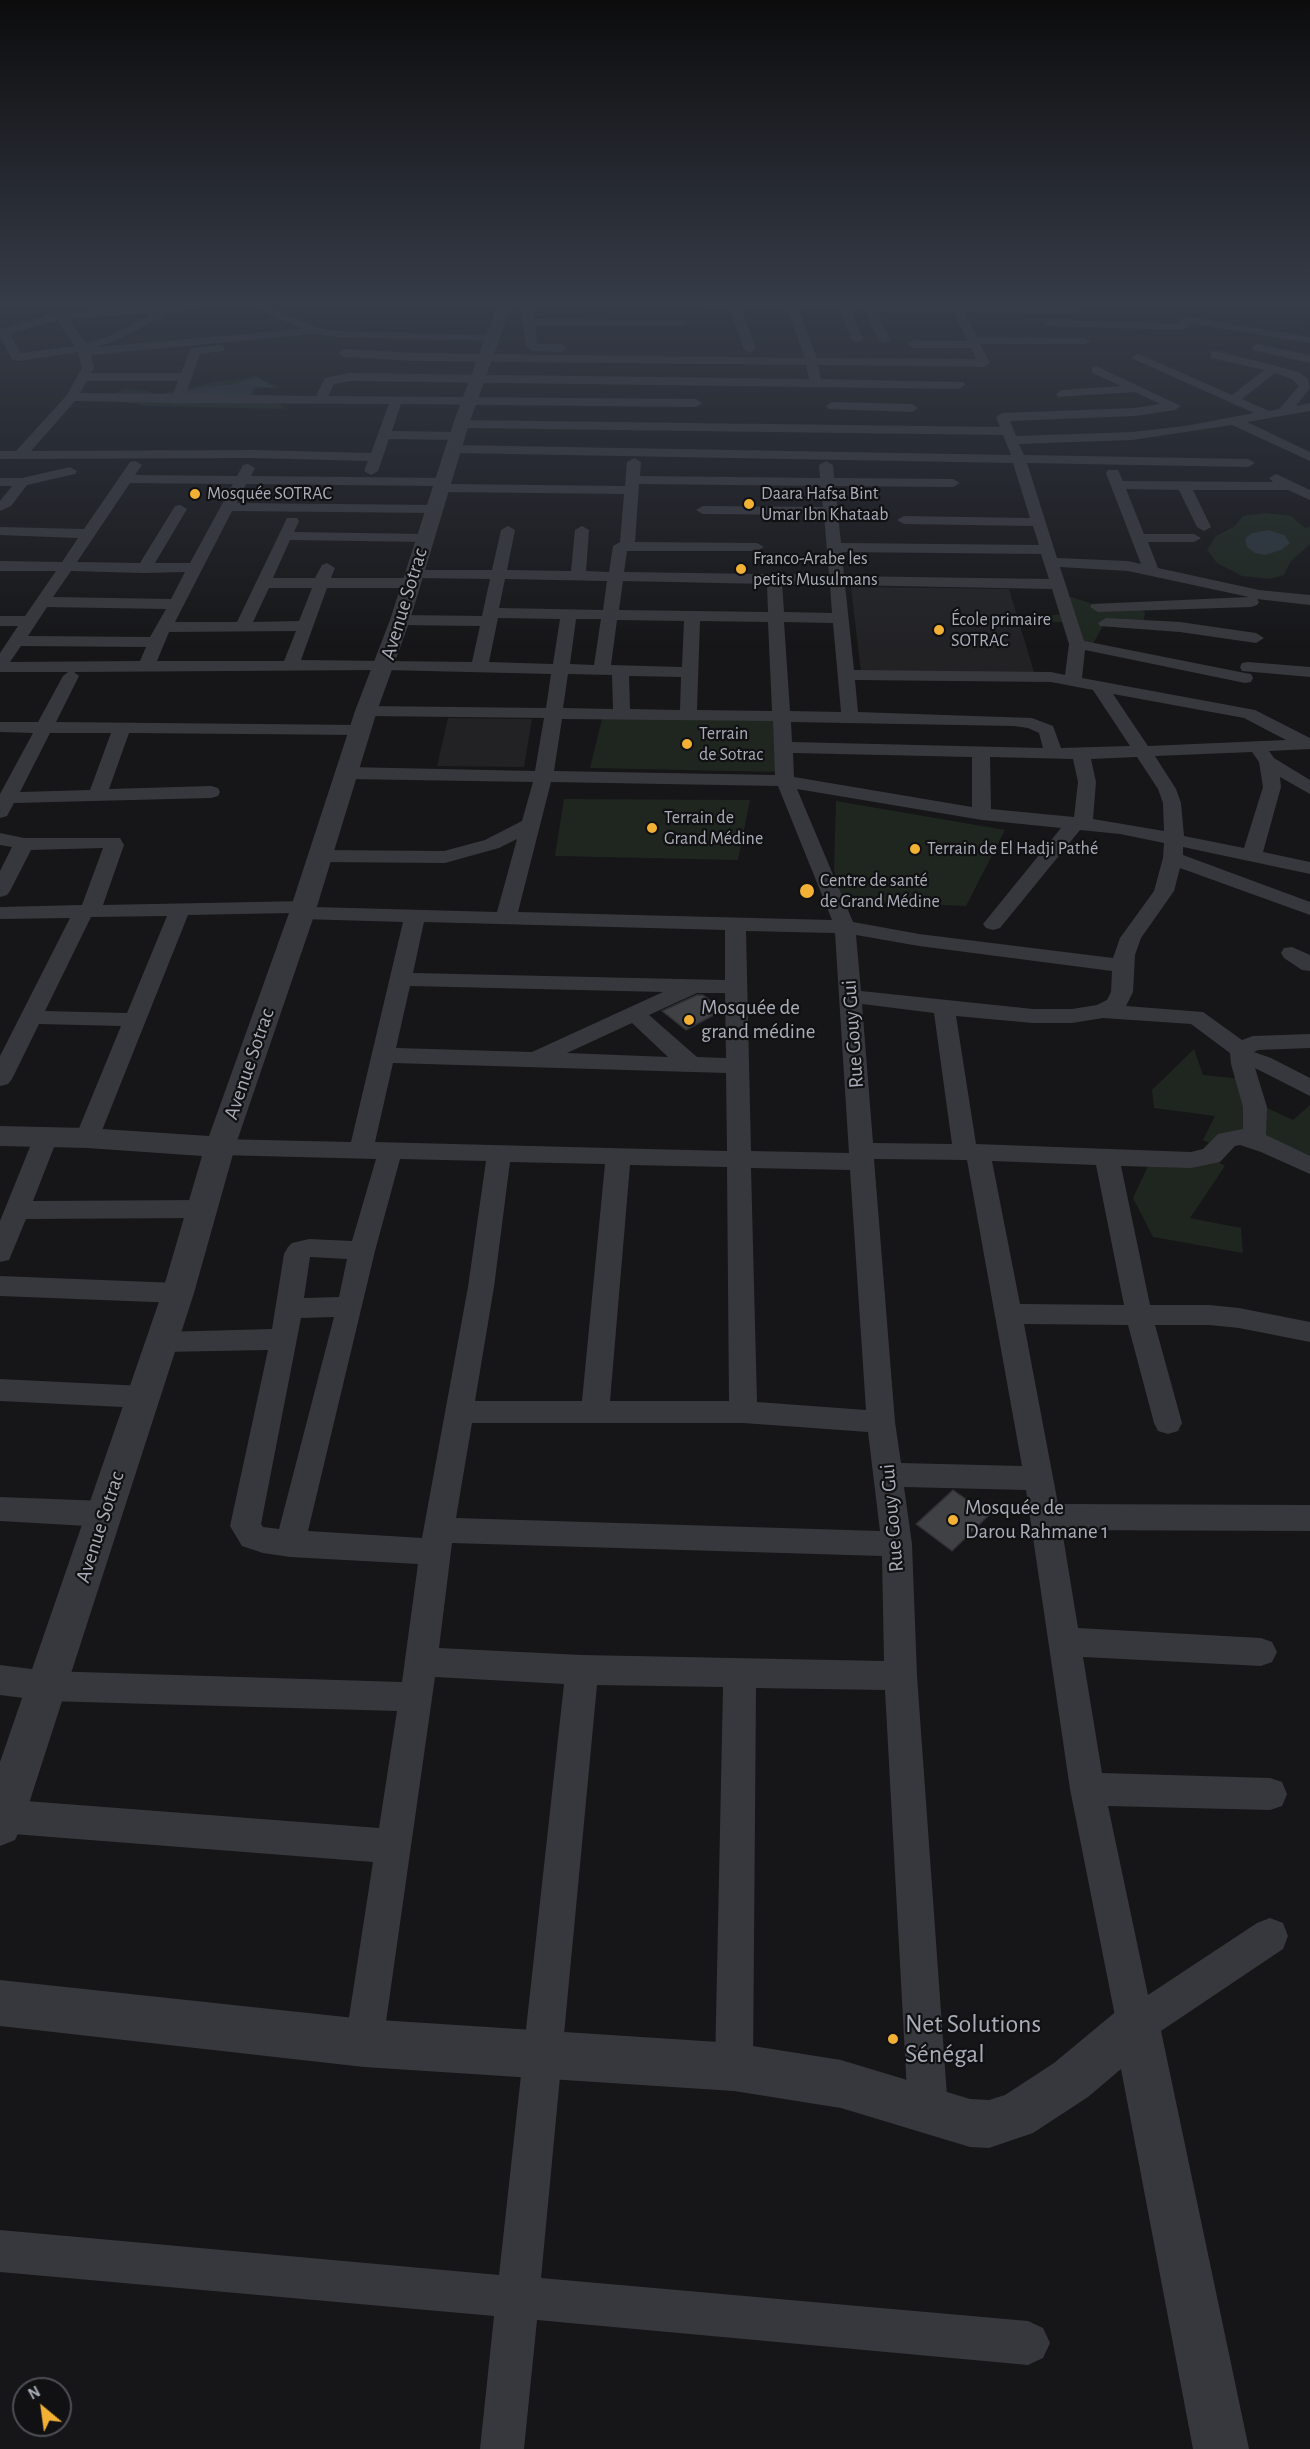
<!DOCTYPE html>
<html>
<head>
<meta charset="utf-8">
<style>
  body { margin:0 }
  #map { position:relative; width:1310px; height:2449px; overflow:hidden; background:#161618; font-family:"Alegreya Sans",sans-serif }
  canvas { display:block }
  .north { position:absolute; left:12px; top:2377px; width:60px; height:60px; box-sizing:border-box; background:#111113; border:2px solid #4d4f55; border-radius:50%; rotate:331deg; font-size:16px; font-weight:700; line-height:24px; text-align:center; color:#a8adb8 }
  .north::after { content:''; display:block; margin:auto; width:21px; height:27px; background:#f2b134; clip-path:polygon(50% 0,100% 100%,50% 72%,0 100%) }
</style>
</head>
<body>
<div id="map">
<canvas width="1310" height="2449"></canvas>
<div class="north">N</div>
</div>
<script>
const c = document.querySelector('canvas').getContext('2d');
c.lineJoin = 'round';
function fill(path, color) { c.fillStyle = color; c.fill(path, 'evenodd'); }
const poly = rows => new Path2D(rows.map(r => 'M' + r).join(''));
function trace(path, color, width, dash) { c.strokeStyle = color; c.lineWidth = width; c.lineCap = dash ? 'butt' : 'round'; c.setLineDash(dash || []); c.stroke(path); }
function write(font, color, halo, rows, align = 'center') {
  c.font = font + ' "Alegreya Sans",sans-serif'; c.lineWidth = 4.5; c.setLineDash([]); c.textBaseline = 'middle'; c.strokeStyle = halo; c.fillStyle = color; for (const [text, x, y, turn = 0] of rows) {
    c.save(); c.translate(x, y); c.rotate((+turn || 0) * Math.PI / 180); c.textAlign = isNaN(turn) ? turn : align; if (halo) c.strokeText(text, 0, 0); c.fillText(text, 0, 0); c.restore();
  }
}
fill(poly([
  [851,587,1009,589,1034,672,861,672],
  [448,718,532,719,524,767,437,766]
]), '#222225');
fill(poly([
  [253,375,281,388,257,388,253,395,271,397,286,409,148,406,123,402,115,393,125,389,143,390,158,394,219,381,245,379],
  [1265,513,1291,516,1305,528,1310,527,1310,544,1291,561,1284,575,1270,579,1242,576,1217,563,1207,550,1216,536,1235,526,1243,516],
  [1071,597,1096,605,1136,603,1145,613,1142,629,1103,626,1093,644,1073,640,1068,622,1045,622,1040,617,1062,614,1061,599],
  [603,715,776,720,779,772,590,768],
  [564,799,750,800,738,860,555,856],
  [836,801,1005,830,966,906,841,901,834,869],
  [1194,1049,1203,1075,1242,1079,1265,1107,1293,1120,1310,1105,1310,1160,1234,1138,1216,1146,1203,1140,1215,1116,1154,1108,1152,1090],
  [1153,1155,1210,1157,1225,1166,1190,1218,1241,1228,1243,1253,1153,1237,1133,1198]
]), '#1e261f');
fill(poly([
  [257,377,274,387,254,387,250,396,195,403,174,404,174,401,162,398,199,388,235,384],
  [1268,530,1284,535,1290,543,1281,550,1265,555,1255,553,1247,547,1245,539,1252,533]
]), '#2c353c');
const building = poly([
  [697,995,703,995,723,1010,686,1030,662,1011,697,995],
  [953,1490,989,1515,952,1551,916,1524,953,1490]
]);
fill(building, '#404145');
trace(building, '#303034', 1.5);
fill(poly([
  [158,306,213,306,208,309,166,312,166,316,115,341,97,347,302,329,250,306,265,306,318,328,338,331,492,335,498,338,492,341,338,337,313,334,91,355,94,368,91,373,181,373,191,348,220,345,224,347,224,351,200,354,186,394,316,396,325,378,350,373,809,379,806,365,416,361,344,357,338,353,344,349,416,353,805,358,787,310,742,310,756,349,750,353,744,349,730,310,672,309,667,306,1079,306,1077,312,1073,313,965,312,977,337,1085,338,1091,341,1085,344,980,344,990,363,984,367,818,365,821,379,963,382,965,385,959,389,350,381,334,384,328,396,696,399,702,403,696,407,401,404,392,431,458,432,465,436,458,440,389,439,378,471,371,475,364,471,368,461,254,458,0,459,0,451,16,451,67,395,82,368,78,352,20,361,12,359,0,337,0,329,43,317,48,314,158,306],
  [799,311,840,311,851,339,857,342,863,339,851,311,867,311,871,326,881,342,885,343,891,340,883,326,878,311,953,312,968,341,913,340,907,344,913,348,971,348,976,359,817,358,799,311],
  [155,313,107,337,86,343,68,319,155,313],
  [57,320,75,346,20,353,10,334,57,320],
  [87,381,178,381,173,394,80,393,87,381],
  [75,401,178,403,389,404,371,453,254,450,31,451,75,401],
  [521,306,533,306,534,319,682,320,688,323,682,326,535,325,537,344,561,344,567,348,561,352,532,351,526,347,521,306],
  [1189,317,1310,337,1310,343,1189,323,1187,328,1179,330,1050,326,1044,323,1050,320,1178,324,1180,319,1189,317],
  [1257,344,1310,355,1310,363,1253,350,1253,346,1257,344],
  [1215,351,1277,366,1300,373,1308,379,1310,388,1296,406,1310,403,1310,411,1247,422,1310,452,1310,461,1232,425,1132,440,1019,444,1024,455,1248,459,1255,463,1248,467,1027,463,1057,558,1128,561,1141,564,1106,473,1108,470,1118,470,1123,481,1273,482,1269,478,1276,474,1310,490,1310,500,1288,490,1193,490,1211,527,1204,531,1197,527,1179,490,1126,489,1144,534,1194,534,1201,538,1194,542,1148,542,1158,568,1259,590,1310,595,1310,605,1257,599,1259,602,1257,605,1251,607,1098,612,1090,607,1092,604,1249,597,1128,571,1060,567,1084,641,1245,673,1251,674,1253,678,1251,682,1245,683,1085,650,1082,678,1255,710,1310,738,1310,749,1269,751,1274,758,1310,780,1310,794,1280,777,1281,787,1263,852,1310,862,1310,874,1183,847,1183,855,1310,902,1310,915,1180,868,1174,891,1141,938,1135,955,1133,992,1126,1006,1203,1012,1242,1040,1253,1036,1310,1034,1310,1048,1258,1050,1254,1052,1271,1058,1310,1078,1310,1096,1255,1068,1267,1107,1266,1135,1310,1156,1310,1174,1261,1152,1240,1145,1235,1146,1220,1162,1191,1168,1121,1166,1150,1305,1209,1305,1239,1308,1310,1322,1310,1342,1239,1328,1209,1325,1155,1325,1182,1423,1178,1431,1168,1434,1158,1431,1154,1423,1128,1325,1024,1324,1058,1504,1310,1505,1310,1531,1062,1530,1078,1628,1261,1638,1272,1642,1277,1652,1272,1662,1261,1666,1083,1657,1102,1773,1270,1778,1282,1782,1287,1794,1282,1806,1270,1810,1108,1806,1148,1995,1257,1923,1270,1918,1283,1923,1288,1936,1283,1949,1149,2039,1136,2045,1123,2039,1117,2026,1070,1789,1026,1490,904,1487,912,1544,917,1676,948,2110,942,2124,928,2130,914,2124,908,2110,885,1690,756,1688,753,2067,748,2081,734,2086,720,2081,715,2067,723,1687,597,1685,541,2278,1028,2321,1043,2328,1050,2343,1043,2358,1028,2365,537,2320,524,2449,480,2449,494,2316,0,2272,0,2230,499,2275,564,1684,435,1677,383,2043,378,2057,364,2062,350,2057,345,2043,373,1862,0,1833,0,1799,379,1828,397,1711,47,1701,0,1695,0,1665,47,1671,402,1682,418,1564,290,1557,263,1553,242,1546,230,1526,268,1350,162,1352,152,1349,148,1342,152,1335,162,1332,272,1329,284,1254,288,1247,292,1243,309,1239,352,1241,376,1159,220,1155,211,1153,208,1147,211,1141,220,1139,351,1142,403,922,302,919,295,917,292,913,188,915,99,1138,96,1144,87,1146,78,1144,75,1138,121,1026,39,1024,12,1079,8,1084,0,1086,0,1056,70,918,0,919,0,907,82,905,103,848,31,850,10,891,7,895,0,897,0,871,12,847,0,845,0,833,24,838,120,838,124,845,103,905,304,901,311,903,314,907,497,912,517,839,499,848,445,863,320,862,313,860,310,856,313,852,320,850,444,851,485,840,522,821,533,782,347,779,340,777,338,773,340,769,347,767,535,771,544,718,366,716,360,715,357,711,360,707,366,706,546,708,551,674,385,670,74,672,79,676,56,722,360,725,366,726,369,730,366,734,360,735,129,733,109,789,211,786,218,788,220,792,218,796,211,798,14,803,7,816,0,818,0,794,33,733,0,732,0,722,38,722,63,676,68,672,0,672,0,653,18,626,0,626,0,616,25,616,56,571,0,571,0,561,62,562,78,538,0,535,0,527,84,529,130,462,135,461,142,465,135,475,237,476,243,465,248,464,255,468,251,476,444,478,449,479,450,484,625,486,627,462,634,458,641,462,640,476,820,478,819,465,826,461,833,465,834,478,953,479,960,483,953,487,835,486,841,543,1039,545,1033,526,904,524,897,520,904,516,1030,518,1013,463,454,453,447,449,454,445,1011,455,1003,435,461,428,455,424,461,420,1000,427,996,417,1002,413,1135,408,1160,404,1135,392,1058,397,1056,394,1062,390,1121,386,1092,373,1092,367,1096,366,1181,406,1175,410,1135,416,1010,421,1016,436,1132,432,1185,426,1254,413,1131,358,1137,354,1141,355,1232,395,1264,370,1211,358,1211,352,1215,351],
  [1275,373,1292,379,1299,386,1279,409,1269,411,1242,399,1275,373],
  [130,483,233,484,190,563,155,563,187,509,180,505,175,506,140,563,77,562,130,483],
  [246,484,436,486,437,491,442,492,624,494,620,542,613,546,609,572,586,571,589,530,582,526,575,530,571,571,507,570,515,530,508,526,501,530,492,570,409,570,406,573,409,576,414,578,490,579,482,616,400,615,392,620,400,625,480,626,472,662,301,660,327,588,411,588,419,583,411,578,331,578,335,568,327,563,322,565,315,578,273,578,290,540,425,542,432,538,425,534,294,532,299,521,297,518,287,518,237,622,175,622,232,511,433,513,440,509,433,505,237,503,246,484],
  [639,484,821,486,823,507,703,506,696,510,703,514,824,515,829,575,624,572,627,551,757,551,764,547,757,543,635,542,639,484],
  [842,552,1041,554,1049,579,844,576,842,552],
  [71,571,144,573,185,572,171,599,53,597,71,571],
  [505,579,607,581,603,610,499,608,505,579],
  [623,581,767,584,768,612,619,610,623,581],
  [782,584,830,585,832,613,784,612,782,584],
  [845,585,1052,589,1069,644,1065,675,1051,672,854,670,845,585],
  [269,588,312,588,299,621,253,622,269,588],
  [47,607,166,609,150,637,28,636,47,607],
  [498,618,560,619,553,664,489,662,498,618],
  [576,619,601,619,594,665,570,664,576,619],
  [617,620,684,621,682,667,611,665,617,620],
  [700,621,768,622,772,711,697,710,700,621],
  [784,622,833,623,841,712,790,711,784,622],
  [296,631,284,661,157,661,169,632,296,631],
  [21,646,146,647,140,661,10,662,21,646],
  [568,674,612,675,613,709,563,708,568,674],
  [629,676,681,677,680,710,630,709,629,676],
  [855,680,1051,682,1093,690,1130,746,1061,748,1053,726,1032,718,858,712,855,680],
  [1113,694,1244,718,1286,740,1148,746,1113,694],
  [562,719,773,721,775,775,554,771,562,719],
  [791,722,1014,726,1028,728,1039,733,1043,748,792,742,791,722],
  [50,733,111,733,90,790,20,792,50,733],
  [1252,752,1259,762,1263,787,1244,848,1184,836,1181,803,1176,789,1155,756,1252,752],
  [793,753,972,757,972,807,794,777,793,753],
  [990,757,1073,759,1078,782,1074,817,991,809,990,757],
  [1137,757,1158,789,1163,803,1164,831,1093,819,1096,782,1091,759,1137,757],
  [551,782,778,786,832,920,518,912,551,782],
  [797,789,982,820,1061,828,983,924,986,928,993,930,1000,928,1080,830,1120,834,1164,843,1163,858,1154,891,1120,938,1113,958,919,934,853,922,797,789],
  [167,916,127,1013,45,1011,91,917,167,916],
  [424,922,725,930,725,980,413,973,424,922],
  [746,931,835,933,849,1153,751,1151,746,931],
  [856,935,919,946,1112,971,1111,992,1107,1000,1097,1005,1072,1009,1033,1009,861,991,856,935],
  [410,986,663,992,532,1052,396,1048,410,986],
  [697,993,725,993,726,1058,697,1057,649,1015,697,993],
  [862,1004,934,1013,952,1144,873,1143,862,1004],
  [956,1016,1033,1023,1072,1023,1103,1018,1191,1024,1230,1053,1231,1064,1243,1107,1243,1129,1218,1134,1203,1149,1191,1152,976,1144,956,1016],
  [632,1023,668,1057,567,1053,632,1023],
  [393,1063,726,1073,727,1151,375,1142,393,1063],
  [400,1159,486,1161,468,1287,422,1538,308,1531,375,1251,400,1159],
  [874,1159,967,1160,1022,1466,901,1463,895,1422,874,1159],
  [992,1161,1096,1165,1124,1305,1020,1304,992,1161],
  [510,1162,605,1164,582,1401,475,1401,494,1287,510,1162],
  [630,1165,727,1167,729,1401,610,1401,630,1165],
  [751,1168,850,1170,866,1410,757,1402,751,1168],
  [310,1257,347,1259,339,1297,304,1298,310,1257],
  [334,1317,279,1529,263,1527,261,1524,301,1318,334,1317],
  [472,1423,743,1423,868,1432,880,1531,456,1518,472,1423],
  [452,1543,882,1556,884,1661,582,1655,439,1648,452,1543],
  [832,402,912,404,918,408,912,412,828,409,826,406,832,402],
  [70,467,77,471,75,474,27,485,11,506,0,511,0,501,12,486,0,486,0,478,22,478,70,467],
  [1106,618,1180,622,1256,633,1264,638,1256,643,1180,632,1100,626,1098,623,1106,618],
  [1248,662,1310,667,1310,677,1242,671,1240,667,1242,663,1248,662],
  [1292,947,1310,955,1310,971,1302,970,1284,958,1281,953,1284,948,1292,947],
  [46,1129,55,1131,58,1137,33,1201,202,1200,211,1203,215,1209,211,1215,202,1218,26,1219,9,1260,0,1262,0,1221,34,1137,37,1131,46,1129],
  [0,1276,178,1283,187,1286,191,1293,187,1300,178,1303,0,1296,0,1276],
  [0,1379,143,1386,153,1389,157,1397,153,1405,143,1408,0,1401,0,1379],
  [0,1497,105,1501,116,1505,120,1514,116,1523,105,1527,0,1521,0,1497]
]), '#37383d');
fill(poly([
  [497,306,511,306,469,424,410,620,377,711,315,913,235,1147,194,1293,22,1825,15,1840,0,1846,0,1762,162,1293,202,1156,87,1148,0,1146,0,1126,87,1128,209,1136,289,913,355,711,390,620,453,424,497,306],
  [0,1980,364,2019,734,2043,841,2060,970,2099,989,2100,1005,2095,1054,2063,1119,2009,1136,2002,1153,2009,1160,2026,1249,2449,1193,2449,1121,2069,1088,2097,1033,2133,989,2148,970,2147,841,2108,734,2091,364,2067,0,2026,0,1980]
]), '#37383d');
const sky = c.createLinearGradient(0, 0, 0, 649);
sky.addColorStop(0, '#0c0c0d');
sky.addColorStop(0.47, '#363c48');
sky.addColorStop(1, '#363c4800');
c.fillStyle = sky;
c.fillRect(0, 0, 1310, 649);
for (const [x, y, r, color] of [
  [195,494,6,"#f2b134"],
  [749,504,6,"#f2b134"],
  [741,569,6,"#f2b134"],
  [939,630,6,"#f2b134"],
  [687,744,6,"#f2b134"],
  [652,828,6,"#f2b134"],
  [915,849,6,"#f2b134"],
  [807,891,8,"#f2b134"],
  [689,1020,6,"#f2b134"],
  [953,1520,6,"#f2b134"],
  [893,2039,6,"#f2b134"]
]) { const dot = new Path2D(); dot.arc(x, y, r, 0, 2 * Math.PI); c.fillStyle = color; c.fill(dot); trace(dot, '#111113', 2); }
write('18px', '#a8adb8', '#111113', [
  ["Mosquée SOTRAC",207,494],
  ["Daara Hafsa Bint",761,494],
  ["Umar Ibn Khataab",761,515],
  ["Franco-Arabe les",753,559],
  ["petits Musulmans",753,580],
  ["École primaire",951,620],
  ["SOTRAC",951,641],
  ["Terrain",699,734],
  ["de Sotrac",699,755],
  ["Terrain de",664,818],
  ["Grand Médine",664,839],
  ["Terrain de El Hadji Pathé",927,849],
  ["Centre de santé",820,881],
  ["de Grand Médine",820,902]
], 'left');
write('21px', '#a8adb8', '#111113', [
  ["Avenue Sotrac",404,604,-73],
  ["Rue Gouy Gui",853,1034,-94],
  ["Avenue Sotrac",249,1064,-71],
  ["Rue Gouy Gui",892,1518,-95],
  ["Avenue Sotrac",100,1527,-72]
]);
write('21px', '#a8adb8', '#111113', [
  ["Mosquée de",701,1008],
  ["grand médine",701,1032],
  ["Mosquée de",965,1508],
  ["Darou Rahmane 1",965,1532]
], 'left');
write('26px', '#a8adb8', '#111113', [
  ["Net Solutions",905,2024],
  ["Sénégal",905,2054]
], 'left');
</script>
</body>
</html>
